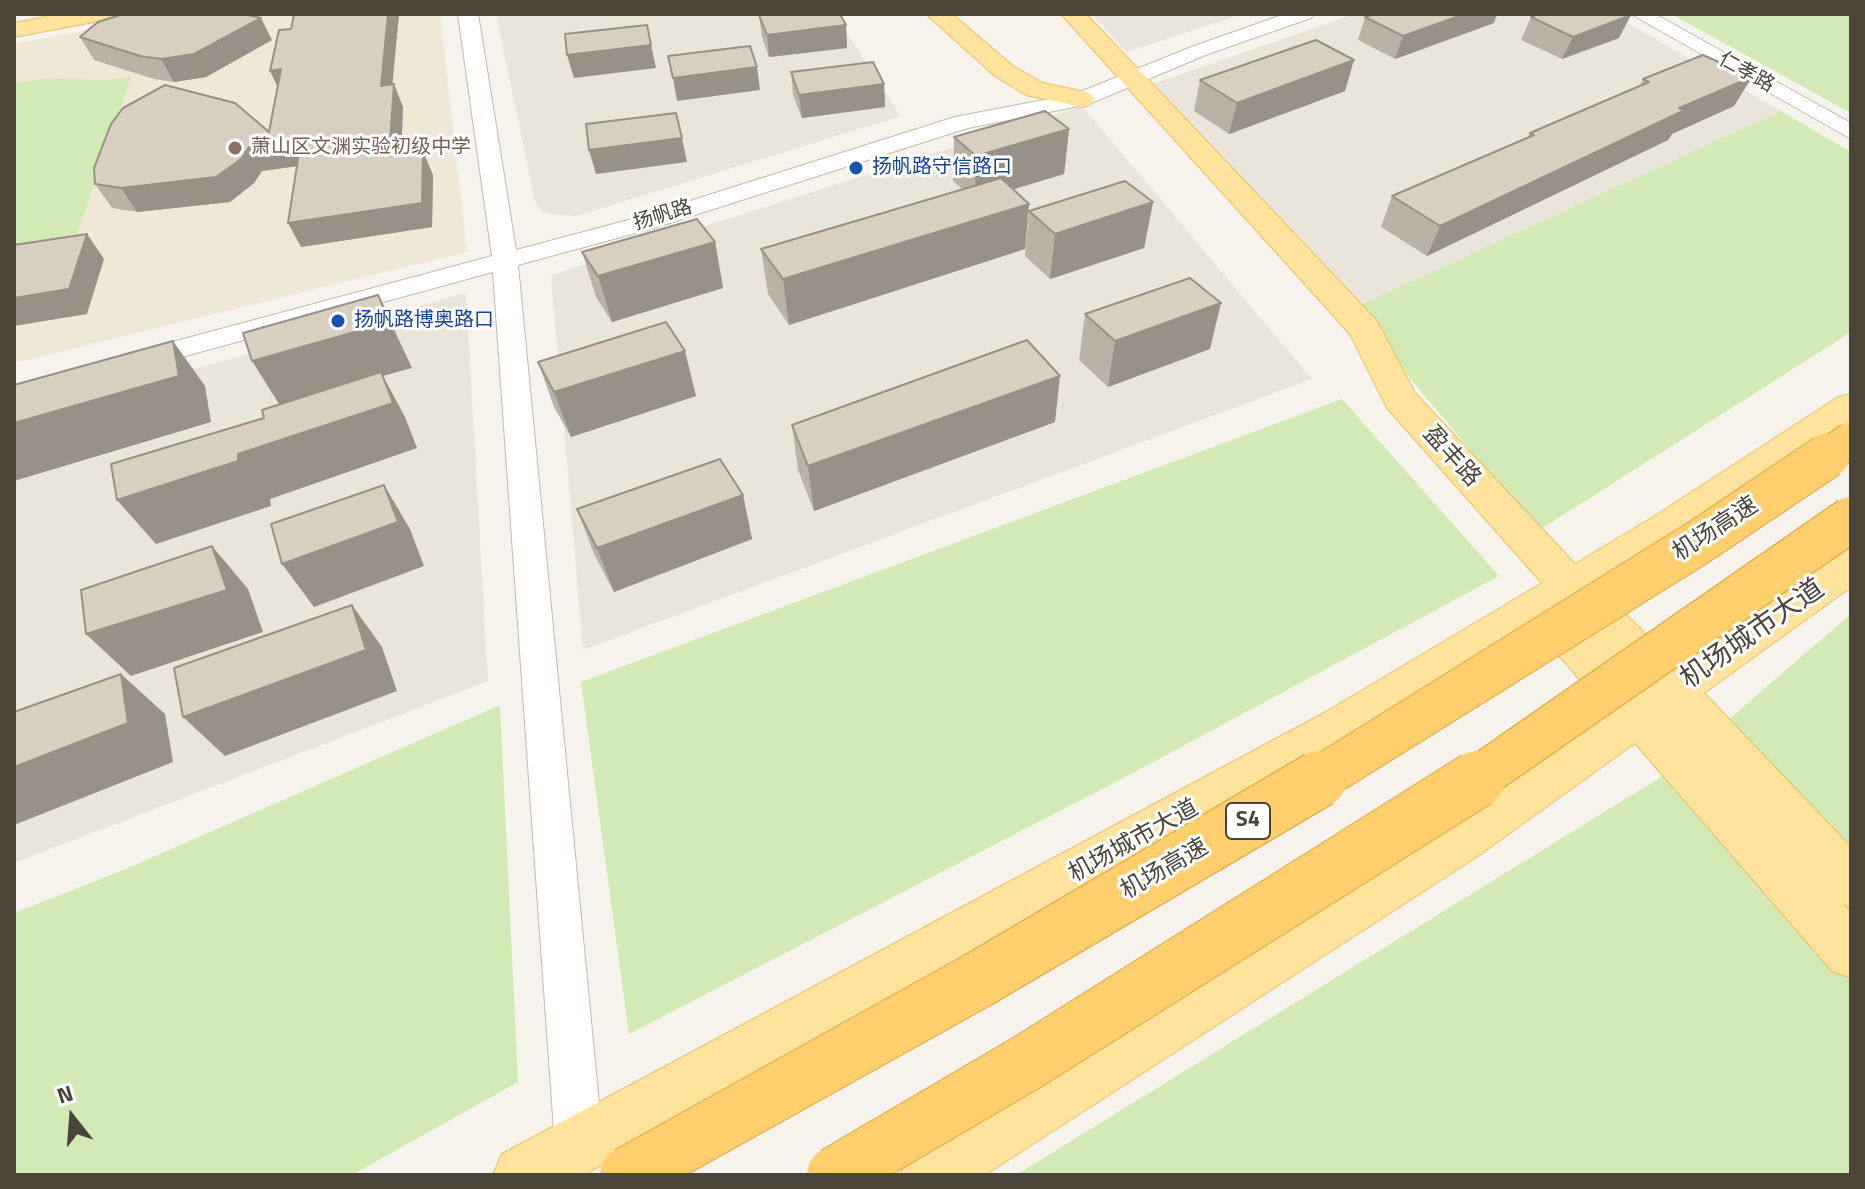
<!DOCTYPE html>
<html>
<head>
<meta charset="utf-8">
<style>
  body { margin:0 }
  #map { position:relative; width:1865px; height:1189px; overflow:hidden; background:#f6f3ec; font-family:"Titillium Web",sans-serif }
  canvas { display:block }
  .frame { position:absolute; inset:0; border:16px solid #4b4439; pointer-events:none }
  .north { position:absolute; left:32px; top:1077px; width:80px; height:80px; -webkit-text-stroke:6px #fff; paint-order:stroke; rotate:343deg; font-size:22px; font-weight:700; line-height:32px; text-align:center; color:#4b4439 }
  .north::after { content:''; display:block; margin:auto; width:28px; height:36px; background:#4b4439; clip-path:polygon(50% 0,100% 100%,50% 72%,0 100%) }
</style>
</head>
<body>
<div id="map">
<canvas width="1865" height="1189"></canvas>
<div class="frame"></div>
<div class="north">N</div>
</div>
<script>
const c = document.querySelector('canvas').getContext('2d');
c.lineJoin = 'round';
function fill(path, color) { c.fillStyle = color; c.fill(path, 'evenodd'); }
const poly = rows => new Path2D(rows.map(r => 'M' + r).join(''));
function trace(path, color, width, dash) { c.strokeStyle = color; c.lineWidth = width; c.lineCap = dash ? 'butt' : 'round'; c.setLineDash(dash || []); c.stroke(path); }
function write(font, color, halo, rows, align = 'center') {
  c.font = font + ' "Titillium Web","Noto Sans SC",sans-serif'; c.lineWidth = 6; c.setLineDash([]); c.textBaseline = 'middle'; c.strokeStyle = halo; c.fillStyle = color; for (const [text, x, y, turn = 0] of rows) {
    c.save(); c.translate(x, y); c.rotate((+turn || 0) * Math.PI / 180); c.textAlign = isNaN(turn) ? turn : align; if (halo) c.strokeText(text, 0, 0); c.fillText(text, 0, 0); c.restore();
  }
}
fill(poly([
  [496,14,834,14,901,116,576,216,542,213,535,201],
  [1092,14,1244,14,1126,52],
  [1355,14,1612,14,1781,111,1352,309,1152,84],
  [1082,106,1312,379,583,650,551,275],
  [466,293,488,681,14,863,14,419]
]), '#eae5da');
fill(poly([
  [172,14,440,14,467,252,14,363,14,44]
]), '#efe8d6');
fill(poly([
  [1671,14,1851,14,1851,113],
  [131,77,69,257,14,266,14,83,47,78,104,80],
  [1781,111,1851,152,1851,332,1538,531,1352,309],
  [1342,399,1499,576,1131,774,629,1034,581,682],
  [1851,614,1851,849,1728,720],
  [500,705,518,1082,352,1175,14,1175,14,913,121,871],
  [1669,772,1851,981,1851,1175,1016,1175]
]), '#d2eab5');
const minor = poly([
  [458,14,478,14,516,250,636,218,955,117,1075,94,1194,46,1285,14,1314,14,1311,18,1208,54,1089,104,968,128,654,228,518,265,603,1145,596,1162,579,1169,562,1162,555,1145,493,272,134,370,124,367,120,361,124,355,492,256,458,14],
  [1631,14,1655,14,1851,123,1851,139,1631,14]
]);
const major = poly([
  [60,14,111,14,107,19,99,21,14,37,14,23,60,14],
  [926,14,952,14,1013,66,1043,83,1090,93,1094,99,1090,105,1081,107,1026,95,995,76,926,14],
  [1061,14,1086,14,1377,321,1415,393,1575,564,1658,514,1838,397,1851,394,1851,423,1686,536,1600,589,1676,664,1836,554,1851,549,1851,587,1704,693,1851,847,1851,907,1843,904,1851,913,1851,978,1832,971,1635,743,1478,856,985,1175,900,1175,909,1154,1442,824,1607,711,1536,629,1356,741,962,967,583,1175,493,1175,502,1154,1324,713,1542,583,1387,408,1350,334,1061,14]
]);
trace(minor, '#c2bbae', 2);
trace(major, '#e6c16a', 2);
fill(minor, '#fff');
fill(major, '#ffe39c');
const highwayBridgeFar2 = poly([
  [1824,458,1851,440]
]);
const highwayBridgeFar1 = poly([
  [1316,781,1699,542,1827,456],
  [1474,781,1851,519]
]);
const highwayBridge = poly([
  [628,1175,978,980,1319,779],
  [835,1175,1026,1063,1477,779]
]);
trace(highwayBridgeFar2, '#e0a43c', 37, []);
trace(highwayBridgeFar1, '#e0a43c', 46, []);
trace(highwayBridge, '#e0a43c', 58, []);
trace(highwayBridgeFar2, '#ffcf6e', 35);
trace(highwayBridgeFar1, '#ffcf6e', 44);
trace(highwayBridge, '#ffcf6e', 56);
fill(poly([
  [294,14,400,14,399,14,392,84,403,107,401,155,433,175,432,227,301,247,297,166,262,171,254,183,230,202,137,212,112,208,95,184,269,132],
  [759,15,846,25,847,48,769,57,762,37],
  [1365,17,1494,23,1395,59,1358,40],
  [1531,17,1619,38,1562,59,1521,40],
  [80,37,272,40,206,77,174,82,154,79,94,60],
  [791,72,884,84,885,107,802,118,793,95],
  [1752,77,1734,106,1672,134,1668,140,1427,256,1381,227,1392,196,1527,138,1530,133,1640,86,1643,79],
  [1200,80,1345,91,1229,134,1194,111],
  [1069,129,1064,174,1013,189,1029,204,1025,249,789,325,768,294,761,249,962,189,953,181,954,137],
  [1153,202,1144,248,1050,279,1025,256,1029,211],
  [715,242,723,288,612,322,596,297,582,252],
  [1085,314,1210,349,1108,387,1079,360],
  [538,362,696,396,571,437,554,407],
  [1055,422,814,511,798,470,792,425],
  [743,495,752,539,614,592,594,554,577,509]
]), '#bab2a6');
fill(poly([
  [388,14,400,14,399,14,390,109,381,86],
  [1465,14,1497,14,1494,23,1395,59,1403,36],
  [1631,15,1619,38,1562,59,1573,37],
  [261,18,272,40,206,77,174,82,161,59],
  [846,25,847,48,769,57,767,35],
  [651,45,656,68,574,78,567,55],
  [1354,60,1345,91,1229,134,1237,103],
  [757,67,760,90,677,101,673,78],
  [281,69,281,94,270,71],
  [1752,77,1734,106,1672,134,1668,140,1427,256,1440,226,1679,108],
  [394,84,403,107,400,180,389,156],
  [884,84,885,107,802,118,799,95],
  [1069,129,1064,174,975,201,976,156],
  [682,138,687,162,596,174,589,150],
  [301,140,312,164,262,171,254,183,230,202,137,212,121,188,249,147],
  [423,151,433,175,432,227,301,247,288,223],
  [1153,202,1144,248,1050,279,1055,234],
  [1029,204,1025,249,789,325,783,279],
  [87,234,104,259,87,314,14,326,14,298],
  [715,242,723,288,612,322,598,276],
  [378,295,412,368,383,376,405,417,417,448,270,499,271,506,156,544,117,500,238,454,281,407,252,361],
  [1221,303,1210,349,1108,387,1115,341],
  [173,341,205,386,211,422,14,481,14,423],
  [685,351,696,396,571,437,554,392],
  [1060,376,1055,422,814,511,808,466],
  [384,485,410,529,424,566,314,607,282,564],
  [743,495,752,539,614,592,597,548],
  [212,546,248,589,263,632,131,676,86,634],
  [352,605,382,647,397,691,225,756,183,717],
  [121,674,165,714,173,762,14,825,14,767]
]), '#979187');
const building = poly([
  [123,14,243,14,261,18,194,54,161,59,140,56,80,37,98,22,123,14],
  [294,14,388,14,381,86,394,84,389,156,423,151,422,203,288,223,301,140,249,147,241,159,216,177,121,188,95,184,94,168,111,124,123,108,165,85,235,103,269,132,281,69,270,71,279,30,291,29,294,14],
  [766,14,840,14,846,25,767,35,759,15,766,14],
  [1375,14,1465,14,1403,36,1365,17,1375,14],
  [1539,14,1628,14,1631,15,1573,37,1531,17,1539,14],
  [647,25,651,45,567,55,565,34,647,25],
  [1316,40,1354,60,1237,103,1200,80,1316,40],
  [750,46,757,67,673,78,668,56,750,46],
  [1703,55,1752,77,1679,108,1685,110,1440,226,1392,196,1534,135,1530,133,1649,82,1643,79,1703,55],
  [873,62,884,84,799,95,791,72,873,62],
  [1045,111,1069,129,976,156,954,137,1045,111],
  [676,113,682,138,589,150,586,124,676,113],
  [1001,178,1029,204,783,279,761,249,1001,178],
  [1125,181,1153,202,1055,234,1029,211,1125,181],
  [697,219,715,242,598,276,582,252,697,219],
  [87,234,69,289,14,298,14,245,87,234],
  [1190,278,1221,303,1115,341,1085,314,1190,278],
  [378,295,390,322,252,361,243,333,378,295],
  [666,322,685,351,554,392,538,362,666,322],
  [1027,340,1060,376,808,466,792,425,1027,340],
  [173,341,179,376,14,423,14,385,173,341],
  [381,372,393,403,238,454,238,461,117,500,111,464,264,418,262,410,381,372],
  [720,459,743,495,597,548,577,509,720,459],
  [384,485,398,522,282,564,271,524,384,485],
  [212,546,227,590,86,634,81,590,212,546],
  [352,605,366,650,183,717,174,668,352,605],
  [121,674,128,723,14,767,14,712,121,674]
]);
fill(building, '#d8cfc1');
trace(building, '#979187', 2);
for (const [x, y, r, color] of [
  [235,148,8,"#8d6e63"],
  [856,168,8,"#1a4fb4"],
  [338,321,8,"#1a4fb4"]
]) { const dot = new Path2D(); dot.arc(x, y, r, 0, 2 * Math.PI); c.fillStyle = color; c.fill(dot); trace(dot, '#fff', 3); }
write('20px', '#4b4439', '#fff', [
  ["仁孝路",1746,73,29],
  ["扬帆路",663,216,-17]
]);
write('20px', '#785e54', '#fff', [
  ["萧山区文渊实验初级中学",251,148]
], 'left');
write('20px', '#164399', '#fff', [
  ["扬帆路守信路口",872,168],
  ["扬帆路博奥路口",354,321]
], 'left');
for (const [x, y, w] of [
  [1248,821,44]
]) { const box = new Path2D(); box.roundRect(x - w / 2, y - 18, w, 36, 6); c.fillStyle = '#fff'; c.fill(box); trace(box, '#4b4439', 2); }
write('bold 22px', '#4b4439', null, [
  ["S4",1248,821]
]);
write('24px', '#4b4439', '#fff', [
  ["盈丰路",1451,457,48],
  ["机场高速",1716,530,-33],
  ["机场城市大道",1134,842,-29],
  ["机场高速",1165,870,-30]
]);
write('28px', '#4b4439', '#fff', [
  ["机场城市大道",1753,635,-35]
]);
</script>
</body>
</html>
